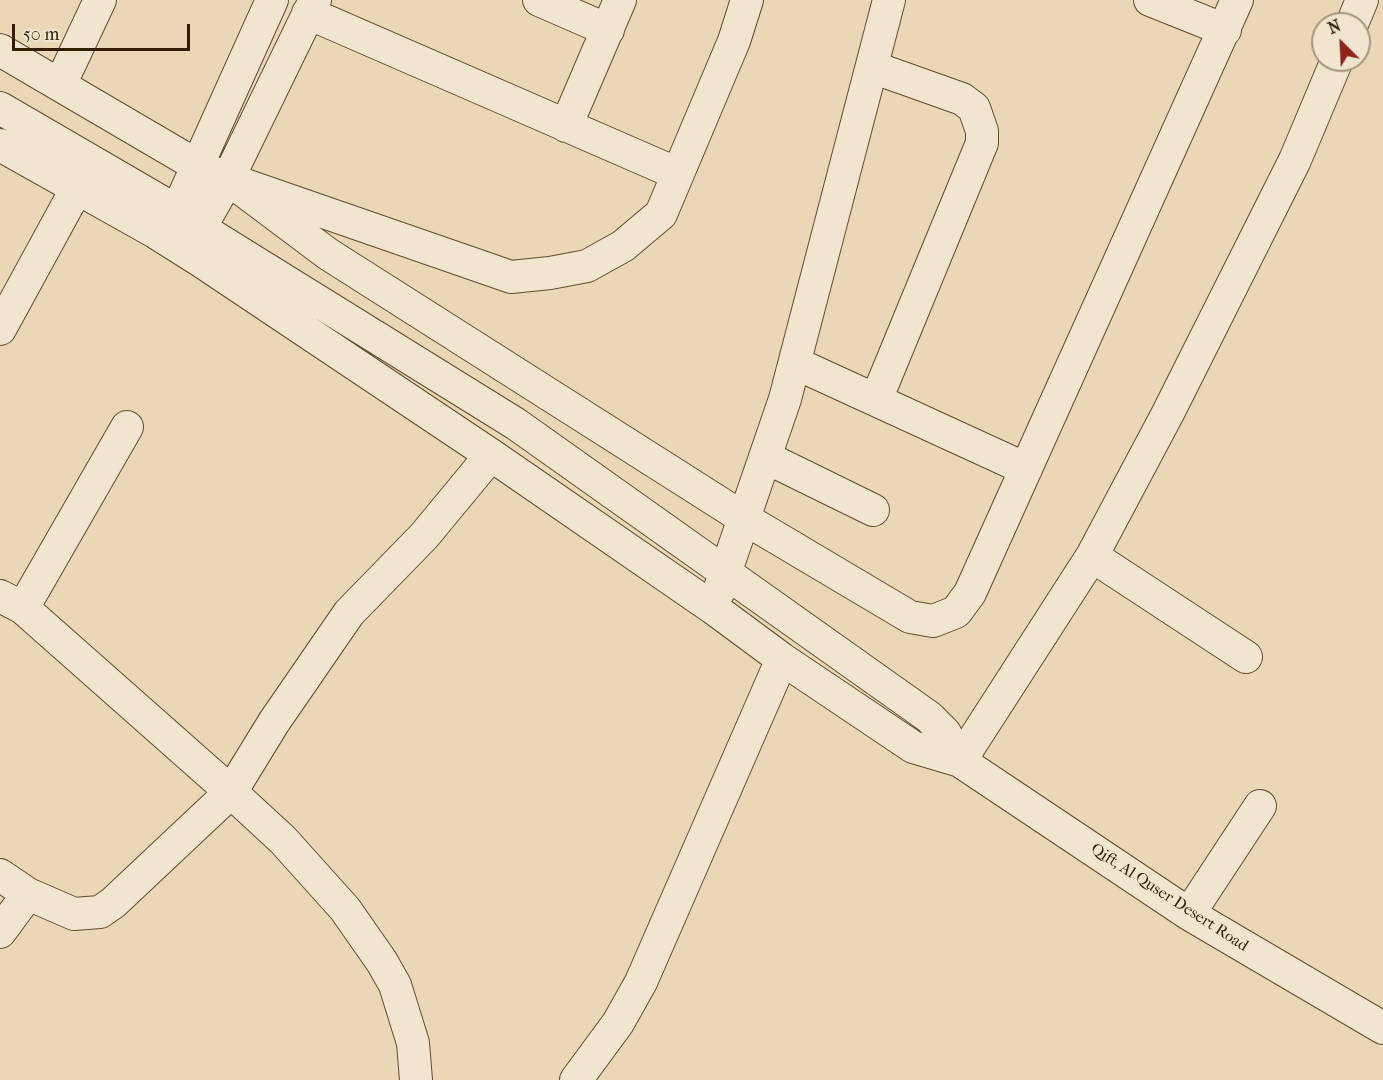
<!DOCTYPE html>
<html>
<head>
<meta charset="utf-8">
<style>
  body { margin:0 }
  #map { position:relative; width:1383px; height:1080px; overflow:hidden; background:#ead7b5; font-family:"IM FELL French Canon",serif }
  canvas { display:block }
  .north { position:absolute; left:1311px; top:12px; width:60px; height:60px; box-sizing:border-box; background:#f1e5cf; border:2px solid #a5957d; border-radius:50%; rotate:336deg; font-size:16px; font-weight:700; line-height:24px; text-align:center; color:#331e03 }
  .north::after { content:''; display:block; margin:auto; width:21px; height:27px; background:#8f2418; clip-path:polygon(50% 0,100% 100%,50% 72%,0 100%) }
  .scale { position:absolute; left:12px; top:24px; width:178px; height:27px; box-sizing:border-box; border:3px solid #331e03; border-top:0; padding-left:8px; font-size:18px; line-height:21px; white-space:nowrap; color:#331e03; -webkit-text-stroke:4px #f1e5cf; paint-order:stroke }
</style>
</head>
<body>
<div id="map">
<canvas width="1383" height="1080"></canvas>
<div class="north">N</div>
<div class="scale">50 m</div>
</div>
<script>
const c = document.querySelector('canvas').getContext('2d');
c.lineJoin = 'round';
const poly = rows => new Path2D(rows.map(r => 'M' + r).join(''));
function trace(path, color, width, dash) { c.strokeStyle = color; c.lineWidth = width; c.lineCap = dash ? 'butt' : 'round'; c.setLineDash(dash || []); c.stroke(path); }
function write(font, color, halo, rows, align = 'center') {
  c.font = font + ' "IM FELL French Canon",serif'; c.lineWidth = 4.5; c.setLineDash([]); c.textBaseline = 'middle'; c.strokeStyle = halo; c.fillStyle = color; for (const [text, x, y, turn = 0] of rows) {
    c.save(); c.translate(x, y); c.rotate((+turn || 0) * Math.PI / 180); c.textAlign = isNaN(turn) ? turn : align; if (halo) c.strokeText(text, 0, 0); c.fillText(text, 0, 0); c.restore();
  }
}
const minor = poly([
  [539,0,608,30],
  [1150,0,1225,30],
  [308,13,678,174],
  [1352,24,1362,0],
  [0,50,198,166,228,179,511,277,550,273,587,266,623,246,661,214,734,41,747,0],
  [872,67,962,99,974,108,982,131,982,143,876,400],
  [60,85,100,0],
  [0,108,177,211,200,228,516,424,929,717,945,733,960,761],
  [566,126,620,0],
  [0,145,155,232,201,261,491,455,713,608,782,659,913,747,960,761,1189,914,1383,1028],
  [228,179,328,254,745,519,910,617,933,621,956,612,970,593,1237,0],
  [177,211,272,0],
  [200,228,228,179,315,0],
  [0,329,77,188],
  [795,363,1026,469],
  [765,457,873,510],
  [1092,556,1246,657],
  [719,591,785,399,889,0],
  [0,596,23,608,231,792,283,840,345,909,382,962,395,985,413,1043,416,1080],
  [23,608,127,427],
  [960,761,1092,556,1168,413,1295,160,1337,60],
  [0,875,28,894,74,914,100,912,113,903,231,792,274,722,349,613,424,536,491,455],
  [1189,914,1260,806],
  [0,932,28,894],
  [576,1080,618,1023,641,982,782,659]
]);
trace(minor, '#614c30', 34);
trace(minor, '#f1e5cf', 32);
write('16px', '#331e03', '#f1e5cf', [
  ["Qift, Al Quser Desert Road",1169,898,33]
]);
</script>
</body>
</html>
